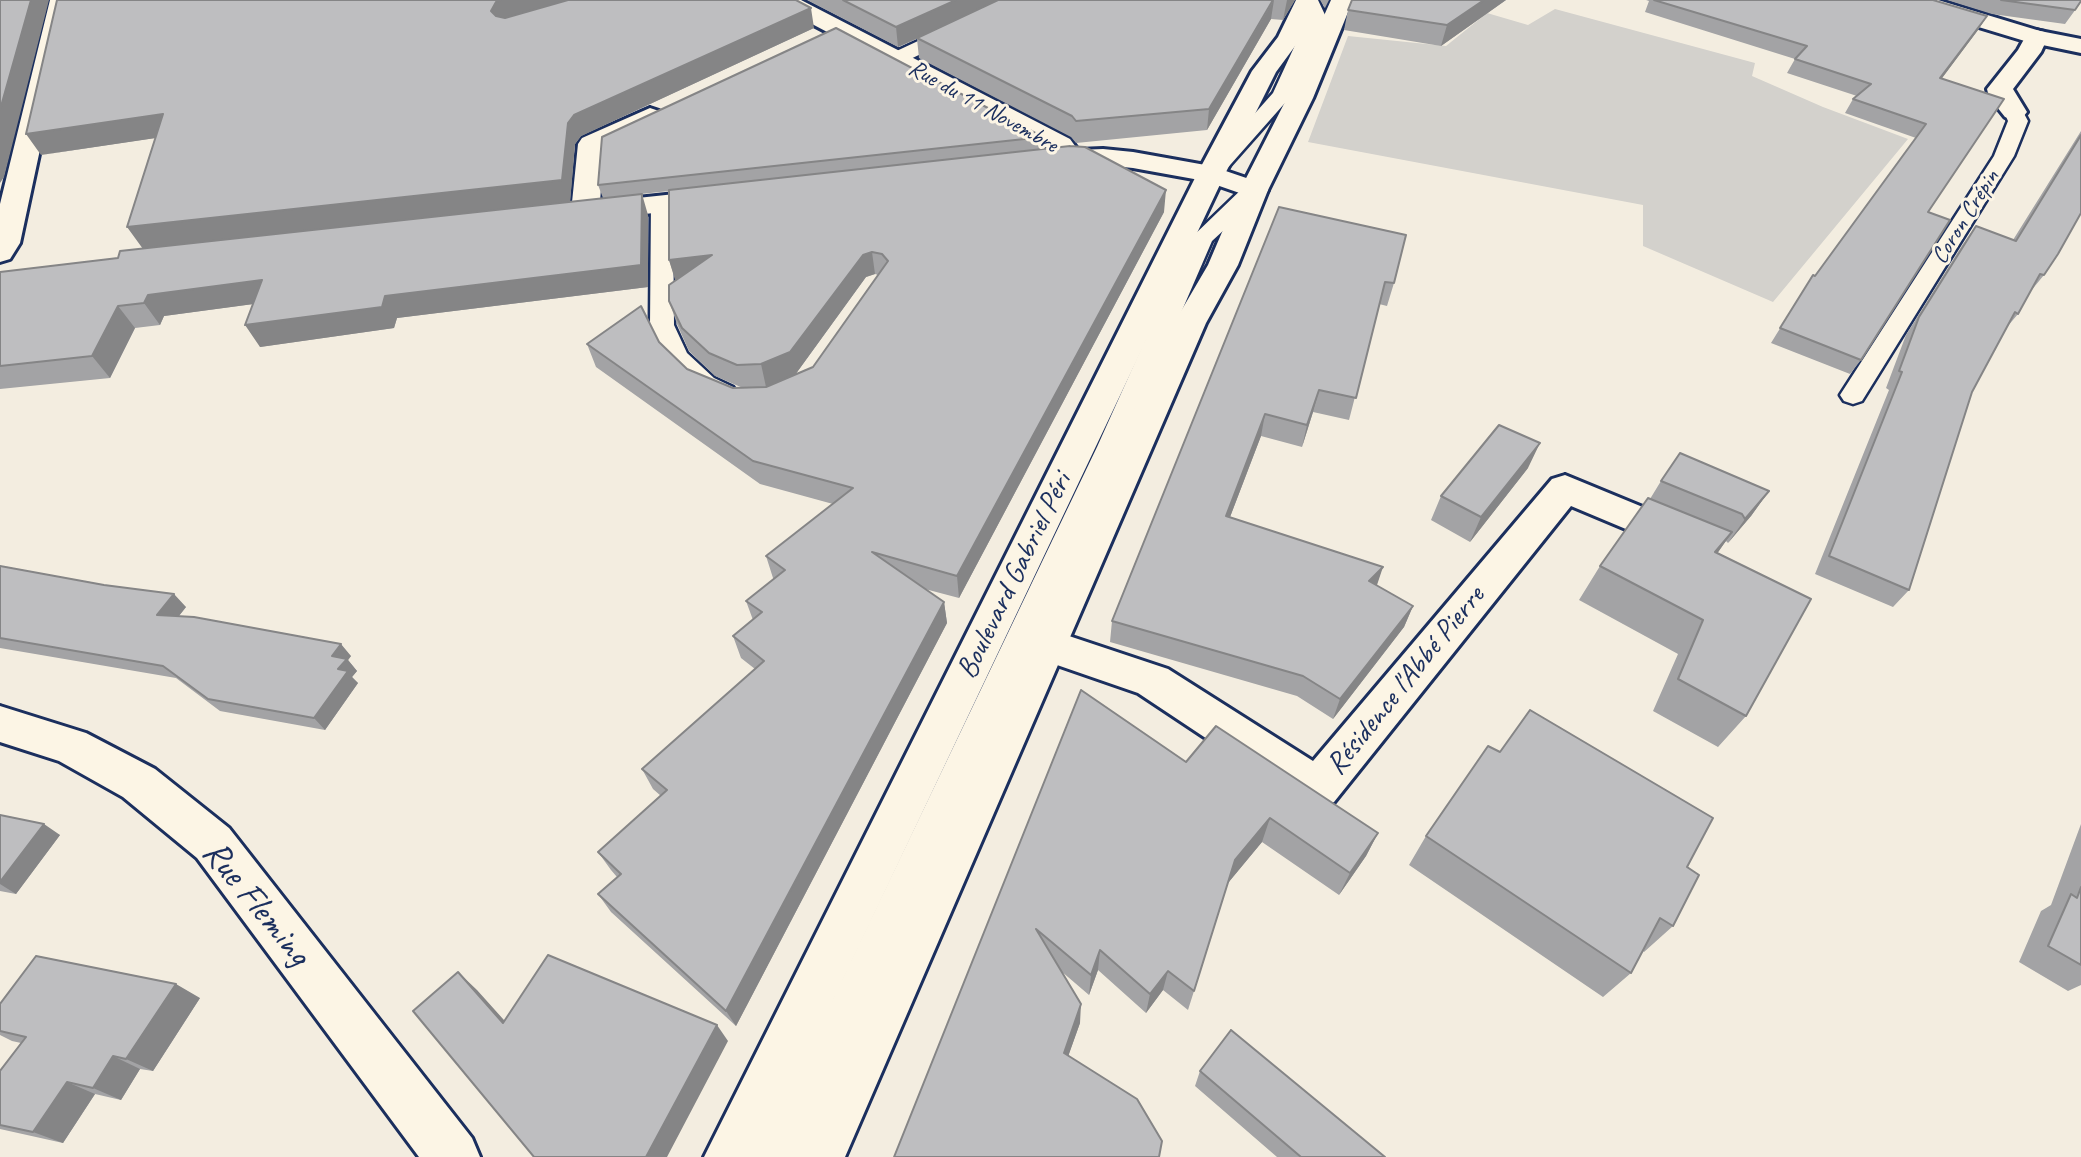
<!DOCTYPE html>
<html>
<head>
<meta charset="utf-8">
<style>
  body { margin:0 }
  canvas { display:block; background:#f3ede0 }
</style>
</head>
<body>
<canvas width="2081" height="1157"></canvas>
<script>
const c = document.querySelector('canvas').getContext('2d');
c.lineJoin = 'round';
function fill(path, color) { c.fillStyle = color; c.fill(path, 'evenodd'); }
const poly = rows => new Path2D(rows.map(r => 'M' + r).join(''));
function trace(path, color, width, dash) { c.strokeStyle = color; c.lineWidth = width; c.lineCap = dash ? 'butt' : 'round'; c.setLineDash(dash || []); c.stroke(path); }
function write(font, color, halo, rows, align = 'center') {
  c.font = font + ' Caveat,sans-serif'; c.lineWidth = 6; c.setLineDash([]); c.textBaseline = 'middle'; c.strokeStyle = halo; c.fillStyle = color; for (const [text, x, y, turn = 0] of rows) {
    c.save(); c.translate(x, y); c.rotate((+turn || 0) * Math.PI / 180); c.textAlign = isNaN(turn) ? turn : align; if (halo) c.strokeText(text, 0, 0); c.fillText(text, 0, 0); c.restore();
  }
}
fill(poly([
  [1555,9,1755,63,1752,76,1823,107,1908,139,1773,302,1643,246,1643,205,1308,142,1348,36,1446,46,1487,13,1528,25]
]), '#d3d1cc');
const lane = poly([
  [1006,0,1029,0,1026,4,902,63,888,63,886,59,888,55,1006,0],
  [1300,0,1318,0,1326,17,1292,95,1223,173,1209,173,1205,169,1209,165,1273,93,1308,17,1300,0],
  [2014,106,2021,108,2028,121,2014,156,1862,401,1853,404,1844,401,1840,395,1994,156,2008,121,2004,112,2007,108,2014,106],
  [1254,184,1262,185,1265,190,1262,195,1212,241,1123,447,800,1157,757,1157,1097,447,1191,238,1246,185,1254,184],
  [662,196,670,198,673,203,674,325,687,353,714,378,733,387,737,393,733,399,724,402,696,390,668,363,650,325,651,203,654,198,662,196]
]);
const street = poly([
  [50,0,72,0,20,243,10,259,0,262,0,204,50,0],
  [773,0,801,0,1070,139,1078,150,1103,149,1133,152,1211,166,1264,184,1268,190,1264,196,1254,198,1205,181,1133,168,1103,165,1053,168,1043,166,1040,160,1043,154,1052,152,1051,150,776,5,773,0],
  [2036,30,2044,32,2048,37,2041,52,2013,89,2027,112,2023,117,2014,120,2005,117,1989,97,1987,89,2018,50,2028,32,2036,30],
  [650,108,659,111,663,116,659,121,604,148,600,202,722,189,732,191,736,197,732,203,722,205,585,221,575,218,571,212,578,144,582,138,650,108],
  [1565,475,1696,529,1702,539,1696,549,1683,553,1571,506,1334,802,1318,808,1302,802,1138,693,1031,656,1025,644,1031,632,1045,628,1168,669,1313,761,1552,479,1565,475],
  [0,706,86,733,155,769,229,828,472,1138,480,1157,419,1157,197,858,123,797,59,761,0,742,0,706]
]);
const secondary = poly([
  [1296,0,1318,0,1301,38,1276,72,1225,174,759,1157,704,1157,1197,174,1252,71,1278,37,1296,0],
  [1331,0,1353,0,1313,98,1268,190,1238,265,1206,323,845,1157,790,1157,1174,323,1208,265,1240,190,1287,98,1331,0],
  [1903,0,1938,0,2040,31,2081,39,2081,53,2028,42,1906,5,1903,0]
]);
trace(lane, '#1b2f5e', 5);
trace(street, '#1b2f5e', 6);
trace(secondary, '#1b2f5e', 6);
fill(lane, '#fcf5e5');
fill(street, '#fcf5e5');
fill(secondary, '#fcf5e5');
fill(poly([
  [807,0,1295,0,1283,20,1271,19,1207,130,1076,143,1071,137,919,58,917,39,898,47],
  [1320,0,1329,0,1325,8],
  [1506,0,1441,46,1344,30,1348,10],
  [1646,0,1933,0,1987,16,1978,30,1941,79,1928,212,1861,360,1850,374,1771,343,1813,275,1815,276,1916,138,1845,113,1853,99,1857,96,1787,73,1795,59,1645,12,1649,1],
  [1947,0,2081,0,2081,2,2065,24,1992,14],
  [814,28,581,136,575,144,570,202,648,215,648,287,397,318,394,328,260,347,253,304,164,316,160,325,135,328,110,378,0,389,0,272,118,258,143,248,155,138,41,155],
  [2081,131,2081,213,2044,275,2030,292,2018,314,2007,327,1972,392,1909,590,1893,607,1815,574,1889,390,1886,388,1906,335,1963,244,1976,226,2013,240],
  [1043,137,1043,149,1164,212,959,598,925,589,944,602,947,623,736,1026,611,912,598,894,617,877,611,870,598,852,661,796,653,789,642,769,755,669,741,658,733,636,753,620,746,601,774,579,773,578,766,556,833,504,760,484,596,367,587,344,659,342,687,369,733,388,743,388,715,376,689,351,677,324,669,301,676,281,669,260,669,191,603,198,598,185],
  [875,274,878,275,813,367,766,387,795,375,866,277],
  [1279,207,1394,283,1387,306,1379,304,1349,420,1313,412,1302,447,1261,436,1230,517,1376,585,1413,606,1404,627,1333,719,1297,696,1110,642,1112,621],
  [1528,468,1470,542,1431,520,1441,496],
  [1661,481,1769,491,1751,516,1728,543,1726,541,1717,553,1746,716,1718,747,1653,711,1678,654,1579,600,1600,566,1650,499],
  [0,566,186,607,179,616,351,656,348,660,357,671,352,677,358,683,325,730,220,711,176,678,0,648],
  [1081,690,1186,762,1378,833,1366,856,1339,895,1262,842,1228,883,1188,1010,1163,990,1146,1013,1098,970,1089,995,1061,971,1080,1023,1068,1056,894,1157],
  [0,815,60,835,16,894,0,891],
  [2081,824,2081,985,2068,991,2019,962,2041,911,2051,905],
  [1426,836,1687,867,1673,926,1644,952,1643,951,1631,973,1603,997,1409,865],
  [200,998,153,1071,140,1069,121,1100,95,1094,63,1143,0,1129,0,1071,21,1043,12,1041,0,1035,0,1004],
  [1200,1071,1385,1157,1277,1157,1195,1086]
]), '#a3a3a5');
fill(poly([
  [31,0,49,0,4,177,0,183,0,110],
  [501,0,574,0,498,31,491,11,496,2],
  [956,0,1000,0,898,47,896,27],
  [1274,0,1271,19,1207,130,1209,109],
  [1287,0,1295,0,1283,20],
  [1484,0,1506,0,1441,46,1447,25],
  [811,8,814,28,581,136,575,144,570,202,143,249,127,227,568,123,574,115],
  [1987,16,1978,30,1931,93,1940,78],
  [163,114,176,135,41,155,26,134],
  [1166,190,1164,212,959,598,957,576],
  [642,194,648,215,648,287,397,318,394,328,260,347,245,325,385,296],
  [872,252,875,274,866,277,795,375,766,387,761,364,863,255],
  [712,255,676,283,669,260],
  [262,280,276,301,164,316,160,325,144,303,148,295],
  [118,306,135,328,110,378,92,356],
  [1319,390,1313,412,1302,447,1307,425],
  [1265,414,1261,436,1222,538,1226,516],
  [1540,443,1528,468,1470,542,1481,517],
  [1769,491,1751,516,1728,543,1745,519],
  [1732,532,1708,567,1715,552],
  [1383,567,1376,588,1369,581],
  [174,594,186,607,170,627,157,615],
  [944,602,947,623,736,1026,726,1011],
  [1413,606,1404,627,1333,719,1340,699],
  [341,644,351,656,348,660,357,671,352,677,358,683,325,730,314,718,338,669,332,656],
  [1270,818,1262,842,1228,883,1188,1010,1235,860],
  [44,824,60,835,16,894,0,884,0,882],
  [1378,833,1366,856,1339,895,1350,873],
  [1100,950,1098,970,1089,995,1091,975],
  [1168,971,1163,990,1146,1013,1150,994],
  [458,972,477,990,521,1039,503,1023],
  [176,984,200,998,153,1071,126,1059],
  [1081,1004,1080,1023,1063,1071,1064,1053],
  [717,1025,728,1041,667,1157,646,1157],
  [113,1056,140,1069,121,1100,93,1088],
  [67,1082,95,1094,63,1143,33,1132]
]), '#858586');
const building = poly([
  [0,0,31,0,0,110,0,0],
  [57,0,501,0,496,2,491,11,496,16,505,18,568,0,796,0,811,8,574,115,568,123,562,180,127,227,163,114,26,134,57,0],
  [843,0,956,0,896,27,843,0],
  [998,0,1273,0,1209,109,1076,121,1072,116,917,38,998,0],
  [1352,0,1484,0,1447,25,1348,10,1352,0],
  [1654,0,1933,0,1987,16,1940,78,2004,99,1928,212,1950,220,1861,360,1780,328,1813,275,1815,276,1926,124,1853,99,1871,84,1795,59,1807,46,1654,0],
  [2001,0,2081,0,2081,1,2075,10,2001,0],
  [836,28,1043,137,598,185,602,137,836,28],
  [2081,135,2081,213,2058,254,2044,275,2040,274,2018,314,2015,312,1972,392,1909,590,1829,556,1902,372,1899,371,1919,317,1976,226,2016,241,2081,135],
  [1070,146,1085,147,1166,190,957,576,872,552,944,602,726,1011,598,894,621,874,598,852,667,790,642,769,764,661,733,636,762,612,746,601,785,570,766,556,853,488,753,461,587,344,641,306,659,342,687,369,733,388,766,387,813,367,888,261,882,254,872,252,863,255,790,352,761,364,737,365,709,353,682,328,669,301,669,285,712,255,669,260,669,190,1070,146],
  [642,194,641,265,385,296,382,307,245,325,262,280,148,295,144,303,118,306,92,356,0,366,0,272,118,258,120,251,642,194],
  [1279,207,1406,235,1394,283,1385,282,1356,398,1319,390,1307,425,1265,414,1226,516,1383,567,1369,581,1413,606,1340,699,1303,676,1112,621,1279,207],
  [1499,425,1540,443,1481,517,1441,496,1499,425],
  [1680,453,1769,491,1745,519,1742,514,1661,481,1680,453],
  [1648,498,1732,532,1715,552,1811,599,1746,716,1678,679,1703,620,1600,566,1648,498],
  [0,566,104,585,174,594,157,615,194,617,341,644,332,656,347,659,338,669,348,671,314,718,208,699,163,666,0,638,0,566],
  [1081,690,1186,762,1216,726,1378,833,1350,873,1270,818,1235,860,1194,991,1168,971,1150,994,1100,950,1091,975,1036,929,1081,1004,1064,1053,1137,1099,1162,1141,1159,1157,894,1157,1081,690],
  [1530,710,1713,818,1687,867,1699,875,1673,926,1660,918,1631,973,1426,836,1488,746,1500,752,1530,710],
  [0,815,44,824,0,882,0,815],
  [2081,887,2081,965,2048,946,2071,894,2077,898,2081,887],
  [548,955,717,1025,646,1157,534,1157,413,1011,458,972,503,1023,548,955],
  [36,956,176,984,126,1059,113,1056,93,1088,67,1082,33,1132,0,1125,0,1071,26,1037,0,1031,0,1004,36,956],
  [1231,1030,1385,1157,1301,1157,1200,1071,1231,1030]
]);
fill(building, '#bebec0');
trace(building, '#858586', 2);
write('24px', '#1b2f5e', '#fcf5e5', [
  ["Rue du 11 Novembre",983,107,29],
  ["Coron Crépin",1966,217,-58]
]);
write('30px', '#1b2f5e', '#fcf5e5', [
  ["Boulevard Gabriel Péri",1015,576,-64],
  ["Résidence l'Abbé Pierre",1406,681,-51]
]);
write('37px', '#1b2f5e', '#fcf5e5', [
  ["Rue Fleming",256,904,51]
]);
</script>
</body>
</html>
